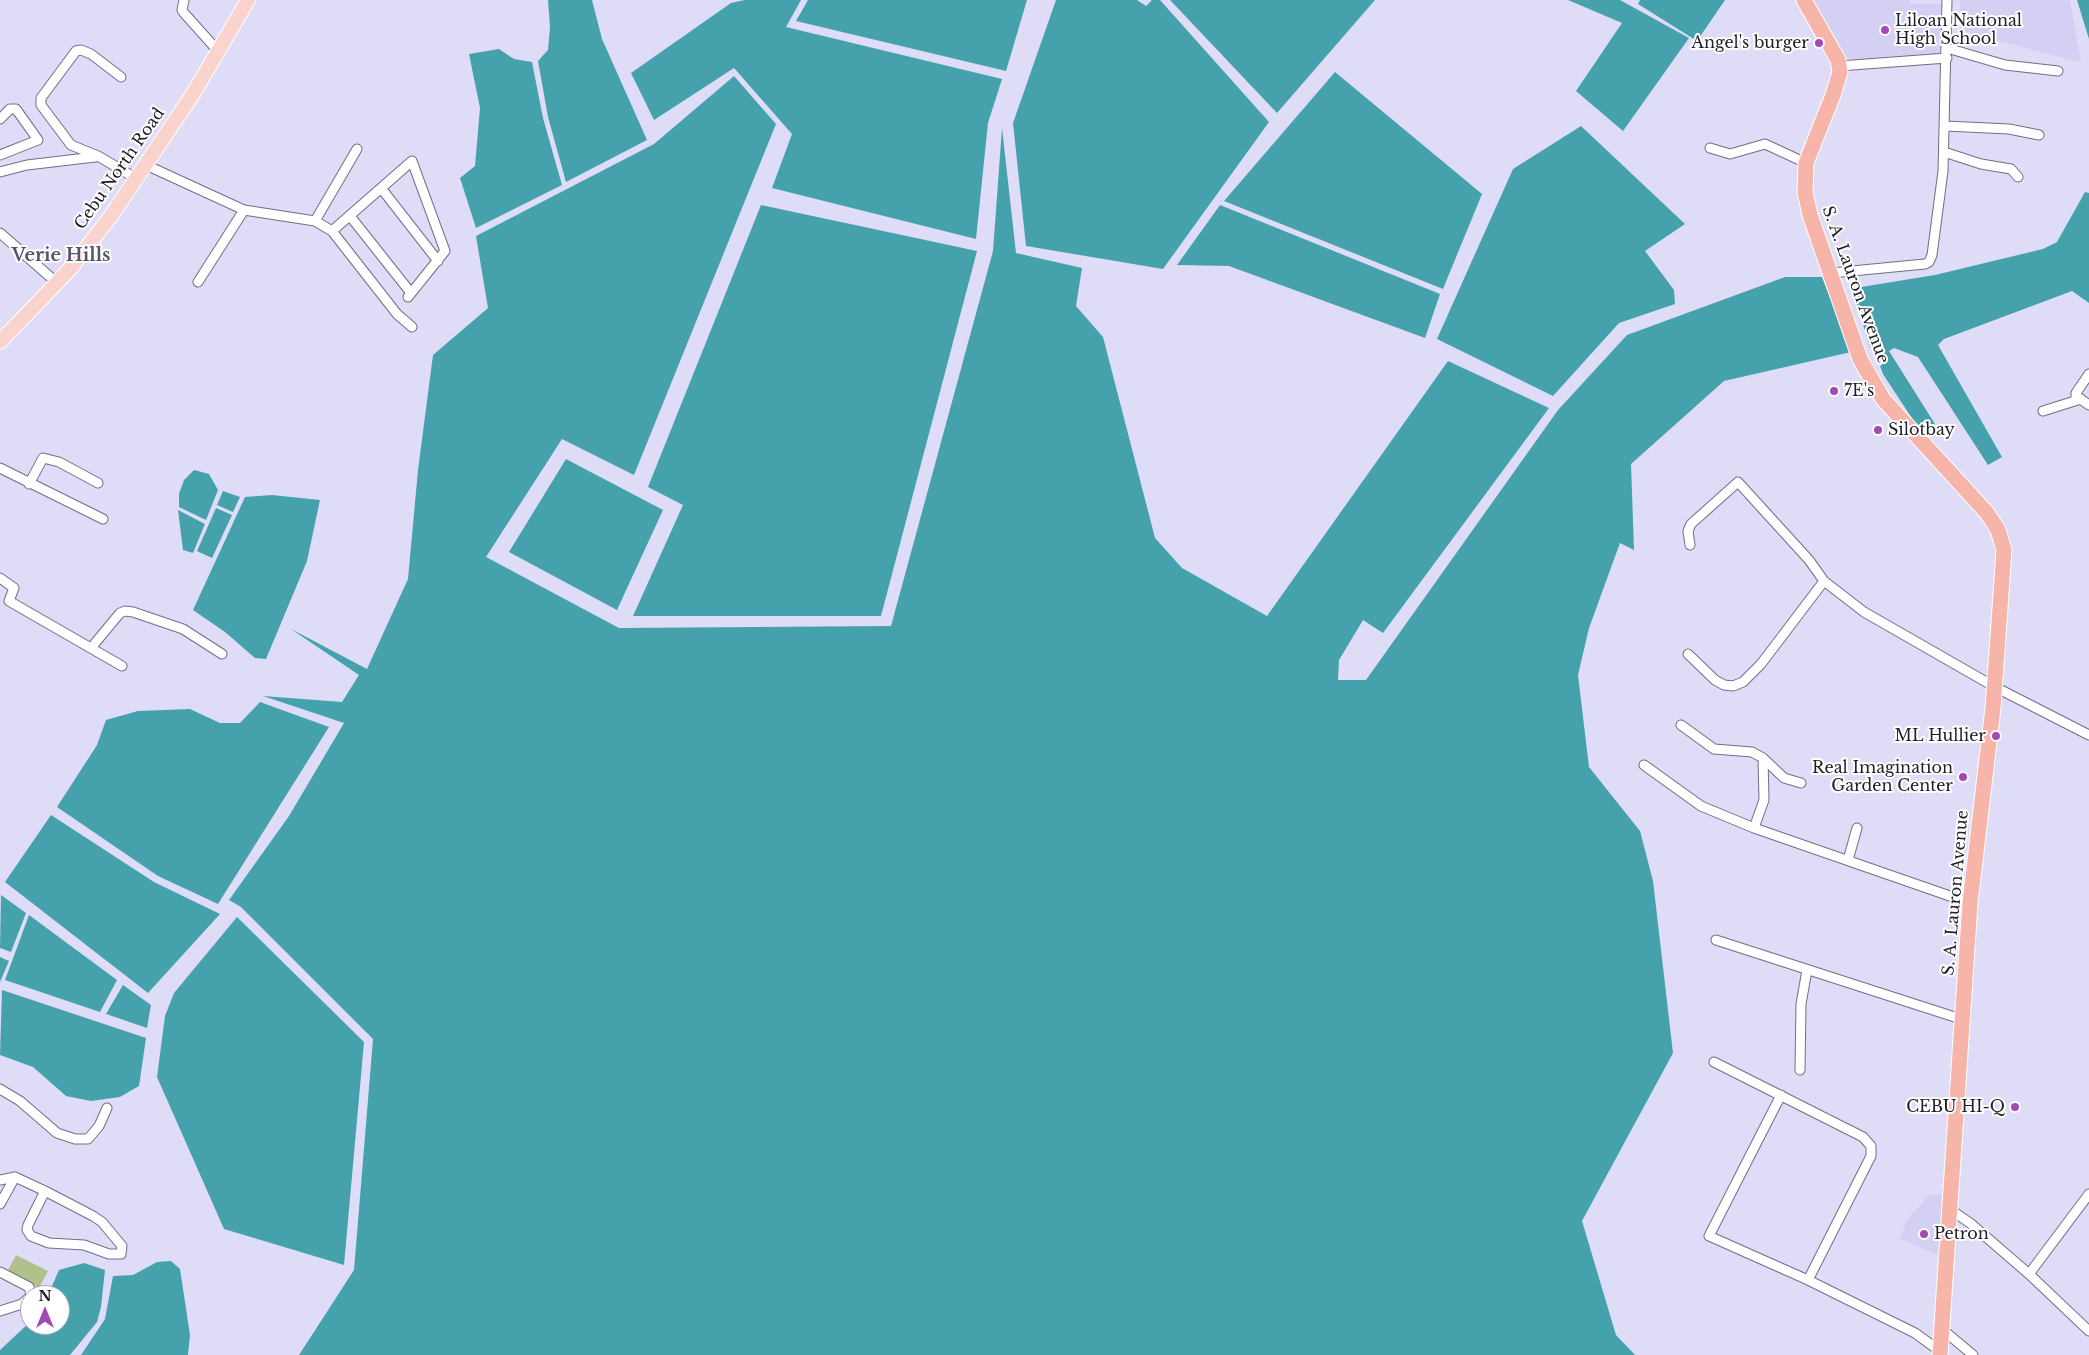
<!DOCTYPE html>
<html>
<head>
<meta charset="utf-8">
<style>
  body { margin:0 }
  #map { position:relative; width:2089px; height:1355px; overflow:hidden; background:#dfdcf8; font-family:"Libre Baskerville",serif }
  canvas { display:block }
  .north { position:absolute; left:20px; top:1285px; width:50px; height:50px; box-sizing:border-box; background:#fff; border:1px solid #a6a6aa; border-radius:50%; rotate:0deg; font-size:14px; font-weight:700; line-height:20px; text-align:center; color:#21202a }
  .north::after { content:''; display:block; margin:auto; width:18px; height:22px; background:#a349b4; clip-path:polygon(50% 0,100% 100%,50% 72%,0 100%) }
</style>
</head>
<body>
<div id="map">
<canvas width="2089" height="1355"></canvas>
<div class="north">N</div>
</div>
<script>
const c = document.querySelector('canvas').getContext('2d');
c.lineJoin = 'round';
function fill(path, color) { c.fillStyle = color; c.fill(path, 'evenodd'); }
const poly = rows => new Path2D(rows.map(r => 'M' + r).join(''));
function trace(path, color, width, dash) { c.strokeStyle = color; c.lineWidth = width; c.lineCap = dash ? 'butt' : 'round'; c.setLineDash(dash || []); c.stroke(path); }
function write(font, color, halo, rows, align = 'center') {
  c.font = font + ' "Libre Baskerville",serif'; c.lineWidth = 4; c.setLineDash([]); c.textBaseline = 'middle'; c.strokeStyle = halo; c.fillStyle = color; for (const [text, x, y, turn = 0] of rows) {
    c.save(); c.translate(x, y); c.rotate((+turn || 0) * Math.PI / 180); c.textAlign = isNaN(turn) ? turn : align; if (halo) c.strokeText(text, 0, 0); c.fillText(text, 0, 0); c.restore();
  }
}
fill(poly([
  [1814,0,1910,0,1910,4,1941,4,1939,57,1873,61,1846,58],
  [1960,0,2070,0,2081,63,1960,30],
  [1929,1195,1943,1195,1941,1256,1900,1239,1906,1221]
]), '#d4d0f3');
fill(poly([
  [16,1255,48,1271,39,1288,7,1272]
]), '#b1c18a');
fill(poly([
  [548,0,592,0,602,39,647,140,566,182,548,117,538,61,548,50,550,27],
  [745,0,801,0,786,27,1002,79,988,123,976,239,772,188,792,134,734,68,654,120,631,73,731,3],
  [808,0,1027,0,1006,71,796,21],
  [1056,0,1137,0,1146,6,1152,0,1160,0,1269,122,1163,269,1026,246,1013,123],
  [1170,0,1375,0,1277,113],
  [1568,0,1620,0,1689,38,1623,131,1576,91,1622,23],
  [1640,0,1725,0,1697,41,1638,4],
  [2077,0,2089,0,2089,39],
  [499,49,514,59,532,62,543,118,562,185,476,228,460,178,475,166,480,108,469,54],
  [1335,72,1482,194,1443,289,1224,201],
  [734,76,776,124,634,475,562,439,486,557,619,628,891,626,993,251,1002,128,1016,253,1082,268,1076,306,1103,337,1155,538,1182,568,1267,616,1448,361,1549,408,1383,633,1363,620,1339,660,1338,680,1366,680,1558,410,1627,335,1785,277,1822,277,1827,290,1855,288,1935,275,2043,249,2057,242,2085,192,2089,193,2089,303,2072,291,1944,339,1938,345,2002,457,1988,465,1918,357,1894,348,1889,351,1935,424,1917,426,1883,374,1873,347,1724,381,1631,464,1634,550,1620,543,1589,628,1578,675,1589,767,1640,831,1653,881,1673,1053,1582,1221,1616,1335,1635,1355,299,1355,354,1270,373,1039,241,907,229,900,289,816,344,723,263,696,342,702,359,675,291,629,367,669,408,579,418,470,433,355,488,308,476,236,654,144],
  [1581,126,1685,224,1645,251,1674,290,1675,304,1619,323,1553,396,1437,339,1513,169],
  [761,205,977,251,881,616,633,616,683,505,648,487],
  [1220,205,1440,294,1425,338,1229,266,1177,265],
  [566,459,663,510,617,610,509,552],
  [194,470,209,474,218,490,206,520,179,507,179,494,184,480],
  [223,491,240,497,233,512,217,505],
  [272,495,320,500,307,561,266,659,255,658,225,632,193,610,245,497],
  [216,508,232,515,212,558,197,551],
  [178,510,205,524,193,553,183,550],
  [260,702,329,727,218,904,158,876,57,807,97,745,106,720,138,711,190,709,220,723,240,723],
  [51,815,154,882,220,914,148,993,5,882],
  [1,895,26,913,11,952,0,948],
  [29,915,117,980,100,1012,5,980],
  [237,917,364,1042,344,1265,224,1229,157,1077,165,1016,174,993],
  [0,957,9,961,0,982],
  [123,985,151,1005,147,1028,106,1014],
  [2,990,146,1038,139,1086,120,1097,91,1101,66,1096,33,1067,0,1055],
  [171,1261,180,1269,190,1335,188,1355,81,1355,105,1319,113,1276,133,1275,157,1262],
  [84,1263,105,1270,101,1307,97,1322,70,1355,0,1355,0,1350,30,1322,30,1325,60,1325,60,1295,48,1295,59,1270]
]), '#45a2ac');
fill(poly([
  [1851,286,1871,350,1864,351,1831,287]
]), '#dfdcf8');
const street = poly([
  [184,0,182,10,184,13,218,51],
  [1947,48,2005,65,2058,71],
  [1839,66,1947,58],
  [121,77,91,54,81,50,76,51,41,98,41,105,71,145,98,156,137,179],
  [0,119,10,109,16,109,38,140,0,155],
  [1945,126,2009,129,2039,135],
  [1710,148,1730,154,1765,144,1806,163],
  [1944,152,1981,164,2011,169,2018,177],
  [146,165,244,210,315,221,332,231,397,314,412,327],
  [0,172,27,165,95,157],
  [381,188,438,261],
  [350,216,411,293],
  [315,221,357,149],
  [332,231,412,161,445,251,408,297],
  [0,233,57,283],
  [1831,273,1925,264,1929,262,1932,255,1943,171,1947,0],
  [198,282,244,210],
  [2089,374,2076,393,2076,396,2089,405],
  [2043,411,2081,399],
  [0,468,103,519],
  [29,484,43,458,59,462,98,483],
  [1690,545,1688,531,1691,524,1738,482,1809,560,1824,581,1864,612,1995,687,2089,735],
  [0,578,14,588,9,601,122,666],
  [91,648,120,613,125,611,133,612,183,629,222,654],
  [1688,654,1715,680,1724,685,1733,686,1743,682,1761,664,1824,581],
  [1681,725,1714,749,1752,752,1763,758,1784,778,1801,783],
  [1644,765,1701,806,1754,828,1970,903],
  [1754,828,1764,800,1763,758],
  [1848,860,1857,828],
  [1716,940,1964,1020],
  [1714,1062,1863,1137,1871,1146,1871,1156,1808,1280],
  [1800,1070,1801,1004,1807,970],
  [0,1089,20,1101,57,1133,75,1139,88,1139,99,1126,107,1108],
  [1781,1095,1709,1236,1808,1280,1915,1333,1941,1352],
  [0,1180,15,1177,45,1191,93,1216,102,1222,122,1246,121,1254,109,1254,84,1245,49,1243,31,1236,27,1230,28,1225,45,1191],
  [0,1204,15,1177],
  [1951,1210,1970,1223,2029,1274,2089,1331],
  [0,1272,29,1287,31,1295],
  [2029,1274,2089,1194],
  [0,1311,22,1304,30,1297],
  [1943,1330,1973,1355]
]);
const primary = poly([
  [0,342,70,269,111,216,193,94,248,0]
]);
const highway = poly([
  [1804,0,1838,60,1840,72,1833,95,1806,163,1805,192,1810,215,1860,359,1883,399,1987,513,1998,530,2004,550,1993,708,1970,903,1940,1355]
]);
trace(street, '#716e87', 11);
trace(primary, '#fff', 16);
trace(highway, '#fff', 17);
trace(street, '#fff', 9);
trace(primary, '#fad3cc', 14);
trace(highway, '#f7b5aa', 15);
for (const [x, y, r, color] of [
  [1885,30,5,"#a349b4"],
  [1819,43,5,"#a349b4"],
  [1834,391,5,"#a349b4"],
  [1878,430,5,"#a349b4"],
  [1996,736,5,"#a349b4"],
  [1963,777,5,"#a349b4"],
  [2015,1107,5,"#a349b4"],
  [1924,1234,5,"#a349b4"]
]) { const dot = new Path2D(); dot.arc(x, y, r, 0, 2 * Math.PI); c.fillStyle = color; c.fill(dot); trace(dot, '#fff', 2); }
write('16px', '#21202a', '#fff', [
  ["Liloan National",1895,21],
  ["High School",1895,39],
  ["Angel's burger",1809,43,"right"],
  ["7E's",1844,391],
  ["Silotbay",1888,430],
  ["ML Hullier",1986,736,"right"],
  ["Real Imagination",1953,768,"right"],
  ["Garden Center",1953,786,"right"],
  ["CEBU HI-Q",2005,1107,"right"],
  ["Petron",1934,1234]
], 'left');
write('16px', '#21202a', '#fff', [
  ["Cebu North Road",120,169,-55],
  ["S. A. Lauron Avenue",1855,285,70],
  ["S. A. Lauron Avenue",1956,893,-85]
]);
write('bold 18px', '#57546c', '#fff', [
  ["Verie Hills",61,256]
]);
</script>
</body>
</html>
